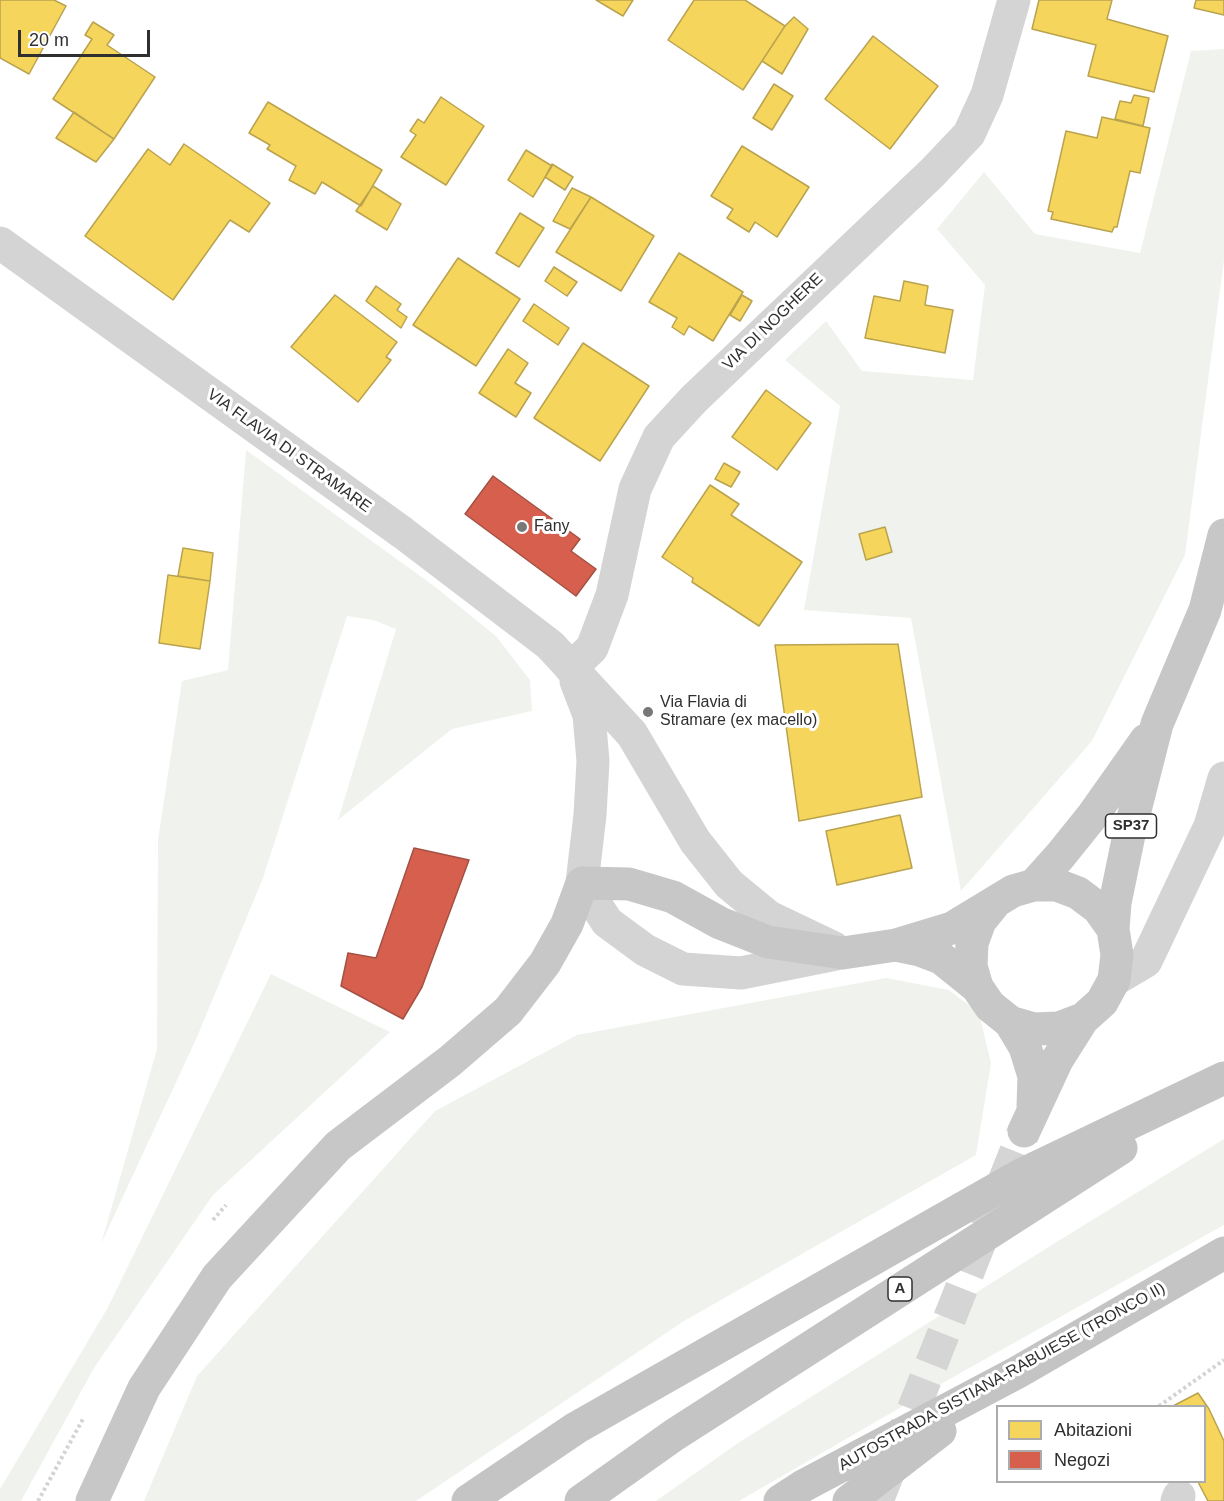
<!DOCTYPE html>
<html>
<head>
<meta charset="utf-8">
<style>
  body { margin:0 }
  #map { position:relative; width:1224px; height:1501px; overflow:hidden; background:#fff; font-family:Helvetica,sans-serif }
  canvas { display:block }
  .legend { position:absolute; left:996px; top:1405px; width:210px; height:78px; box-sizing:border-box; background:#fff; border:2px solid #acacac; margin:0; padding:8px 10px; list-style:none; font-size:18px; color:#2f2f2f }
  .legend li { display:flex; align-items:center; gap:12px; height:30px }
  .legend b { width:30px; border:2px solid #acacac }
  .scale { position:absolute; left:18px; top:30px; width:132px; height:27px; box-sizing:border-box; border:3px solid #2f2f2f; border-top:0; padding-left:8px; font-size:18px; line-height:21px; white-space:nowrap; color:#2f2f2f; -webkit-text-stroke:4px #fff; paint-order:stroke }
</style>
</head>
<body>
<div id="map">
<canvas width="1224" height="1501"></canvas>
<ul class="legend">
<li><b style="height:16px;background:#f6d55c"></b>Abitazioni</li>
<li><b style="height:16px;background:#d6604d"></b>Negozi</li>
</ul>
<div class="scale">20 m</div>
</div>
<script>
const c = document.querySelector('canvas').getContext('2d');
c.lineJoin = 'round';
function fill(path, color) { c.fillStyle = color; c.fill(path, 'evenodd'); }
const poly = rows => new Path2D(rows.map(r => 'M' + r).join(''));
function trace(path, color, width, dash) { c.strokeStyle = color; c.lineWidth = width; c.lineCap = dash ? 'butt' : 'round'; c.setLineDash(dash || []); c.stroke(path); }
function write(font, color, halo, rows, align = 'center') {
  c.font = font + ' Helvetica,sans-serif'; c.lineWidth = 6; c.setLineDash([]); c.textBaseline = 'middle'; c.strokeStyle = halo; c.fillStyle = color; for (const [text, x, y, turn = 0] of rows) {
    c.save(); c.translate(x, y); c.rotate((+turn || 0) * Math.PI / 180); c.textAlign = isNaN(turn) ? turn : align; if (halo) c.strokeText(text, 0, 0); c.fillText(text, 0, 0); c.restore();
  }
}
fill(poly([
  [1224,49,1224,260,1185,555,1092,741,961,891,911,618,804,610,840,406,785,360,826,321,862,371,973,380,985,285,937,229,984,172,1035,234,1140,253,1191,51],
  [246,450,434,586,496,636,530,680,532,711,452,729,338,820,396,629,373,620,347,616,263,878,197,1037,101,1244,157,1049,158,840,182,681,228,670],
  [271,974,390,1032,213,1195,94,1368,21,1501,0,1501,0,1489,107,1309],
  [886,978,949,990,979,1013,991,1063,976,1155,684,1321,416,1501,144,1501,197,1376,435,1111,577,1035],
  [1224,1139,1224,1225,955,1376,739,1501,656,1501,738,1443,1050,1246]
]), '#f0f3ed');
const homes = poly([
  [0,0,54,0,66,6,29,74,0,58,0,0],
  [596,0,633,0,623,16,596,0],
  [694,0,745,0,785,26,743,90,668,40,694,0],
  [1039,0,1112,0,1107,19,1168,36,1154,92,1088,76,1096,45,1032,29,1039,0],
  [1196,0,1224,0,1224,15,1194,8,1196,0],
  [794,17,808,29,782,74,762,61,785,26,794,17],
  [93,22,114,35,107,45,155,77,114,139,53,99,92,39,85,35,93,22],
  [873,36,938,86,890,149,825,99,873,36],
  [774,84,793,96,772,130,753,118,774,84],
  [1134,95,1149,98,1143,126,1115,119,1120,101,1131,103,1134,95],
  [441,97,484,126,446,185,401,157,416,135,410,131,418,119,424,123,441,97],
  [268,102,382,170,361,206,322,182,315,194,289,180,296,166,267,149,270,145,249,133,268,102],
  [74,112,114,139,96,162,56,138,74,112],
  [1102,117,1150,128,1140,173,1130,171,1117,227,1114,227,1112,232,1051,219,1053,212,1048,211,1066,131,1097,138,1102,117],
  [184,144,270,203,249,232,230,220,173,300,85,236,148,149,170,165,184,144],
  [742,146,809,187,777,237,755,222,749,232,727,218,733,209,711,196,742,146],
  [526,150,552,166,533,197,508,180,526,150],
  [552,164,573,177,565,190,545,177,552,164],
  [373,186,401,204,387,230,356,211,373,186],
  [572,188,591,197,570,229,553,221,572,188],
  [591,197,654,236,621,291,556,252,591,197],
  [520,213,544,228,519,267,496,253,520,213],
  [679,253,743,292,713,341,689,326,684,335,672,327,677,318,649,302,679,253],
  [458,258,520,299,476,366,413,325,458,258],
  [554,267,577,282,567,296,545,281,554,267],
  [904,281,928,286,925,305,953,310,945,353,865,338,874,296,900,301,904,281],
  [376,286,401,304,397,310,407,317,401,328,366,301,376,286],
  [335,295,397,342,386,357,391,360,358,402,291,347,335,295],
  [742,295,752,301,740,321,730,315,742,295],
  [534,304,569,328,558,345,523,321,534,304],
  [583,343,649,386,600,461,534,418,583,343],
  [508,349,528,363,515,383,531,393,516,417,479,393,508,349],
  [766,390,811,423,777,470,732,437,766,390],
  [724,463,740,472,731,487,715,479,724,463],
  [710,485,739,504,731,515,802,562,759,626,692,582,693,578,662,557,710,485],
  [885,527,892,552,866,560,859,534,885,527],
  [183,548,213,553,210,581,178,576,183,548],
  [168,575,210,581,200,649,159,643,168,575],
  [898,644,922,797,799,821,775,645,898,644],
  [900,815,912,868,837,885,826,831,900,815],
  [1198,1393,1209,1409,1224,1441,1224,1501,1208,1501,1198,1482,1204,1482,1204,1406,1173,1406,1198,1393]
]);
fill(homes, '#f6d55c');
trace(homes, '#baa34e', 1.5);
const shops = poly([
  [493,476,580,539,571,551,596,569,576,596,465,514,493,476],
  [414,848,469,860,422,987,403,1019,341,986,348,953,376,958,414,848]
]);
fill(shops, '#d6604d');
trace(shops, '#a45144', 1.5);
trace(poly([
  [877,1501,1024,1131]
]), '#d5d5d5', 33, [33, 16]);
trace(poly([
  [213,1220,226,1205],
  [1159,1406,1224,1360],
  [38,1501,83,1419]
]), '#d3d3d3', 4, [3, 3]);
trace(poly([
  [571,668,592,648,612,595,635,489,659,437,694,399,932,173,969,134,987,95,1014,0],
  [1114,980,1146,961,1210,826,1224,778],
  [1177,1501,1179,1496]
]), '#d4d4d4', 33);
trace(poly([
  [0,243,403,533,550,645,632,734,695,841,729,884,769,917,834,948],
  [576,681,589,715,593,761,590,815,582,883,607,922,645,950,683,969,741,973,836,954]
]), '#d4d4d4', 33);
trace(poly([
  [1034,885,1060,856,1093,815,1146,740],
  [1113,929,1115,903,1130,830,1157,724,1205,610,1224,535],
  [896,945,920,950,941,958,977,987,990,1006,1010,1022,1025,1047,1034,1076,1033,1106],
  [977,987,971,966,972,943,980,921,993,905],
  [1010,1022,1034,1029,1059,1028,1083,1019],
  [92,1501,144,1388,217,1277,338,1146,450,1061,508,1011,545,963,567,924,582,883,629,884,673,897,720,923,768,942,843,953,896,945,952,928,1013,891,1034,885,1057,885,1078,893,1098,908,1113,929,1117,955,1114,980,1102,1002,1083,1019,1057,1060,1024,1131]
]), '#c7c7c7', 33);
trace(poly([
  [468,1501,576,1428,1019,1176,1224,1078],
  [581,1501,674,1435,1121,1148],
  [780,1501,803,1486,1018,1372,1224,1253],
  [849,1501,940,1431]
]), '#c4c4c4', 33);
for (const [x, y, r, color] of [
  [522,527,6,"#787878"],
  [648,712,6,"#787878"]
]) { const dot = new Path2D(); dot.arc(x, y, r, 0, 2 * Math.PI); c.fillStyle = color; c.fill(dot); trace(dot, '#fff', 2); }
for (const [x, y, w] of [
  [1131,826,51],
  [900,1289,24]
]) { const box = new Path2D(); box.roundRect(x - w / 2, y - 12, w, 24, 4.5); c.fillStyle = '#fff'; c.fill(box); trace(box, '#2f2f2f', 1.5); }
write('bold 15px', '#2f2f2f', null, [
  ["SP37",1131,826],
  ["A",900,1289]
]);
write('16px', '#2f2f2f', '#fff', [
  ["VIA DI NOGHERE",773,322,-44],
  ["VIA FLAVIA DI STRAMARE",289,451,36],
  ["AUTOSTRADA SISTIANA-RABUIESE (TRONCO II)",1002,1377,-29]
]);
write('16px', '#2f2f2f', '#fff', [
  ["Fany",534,527],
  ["Via Flavia di",660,703],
  ["Stramare (ex macello)",660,721]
], 'left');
</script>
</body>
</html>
